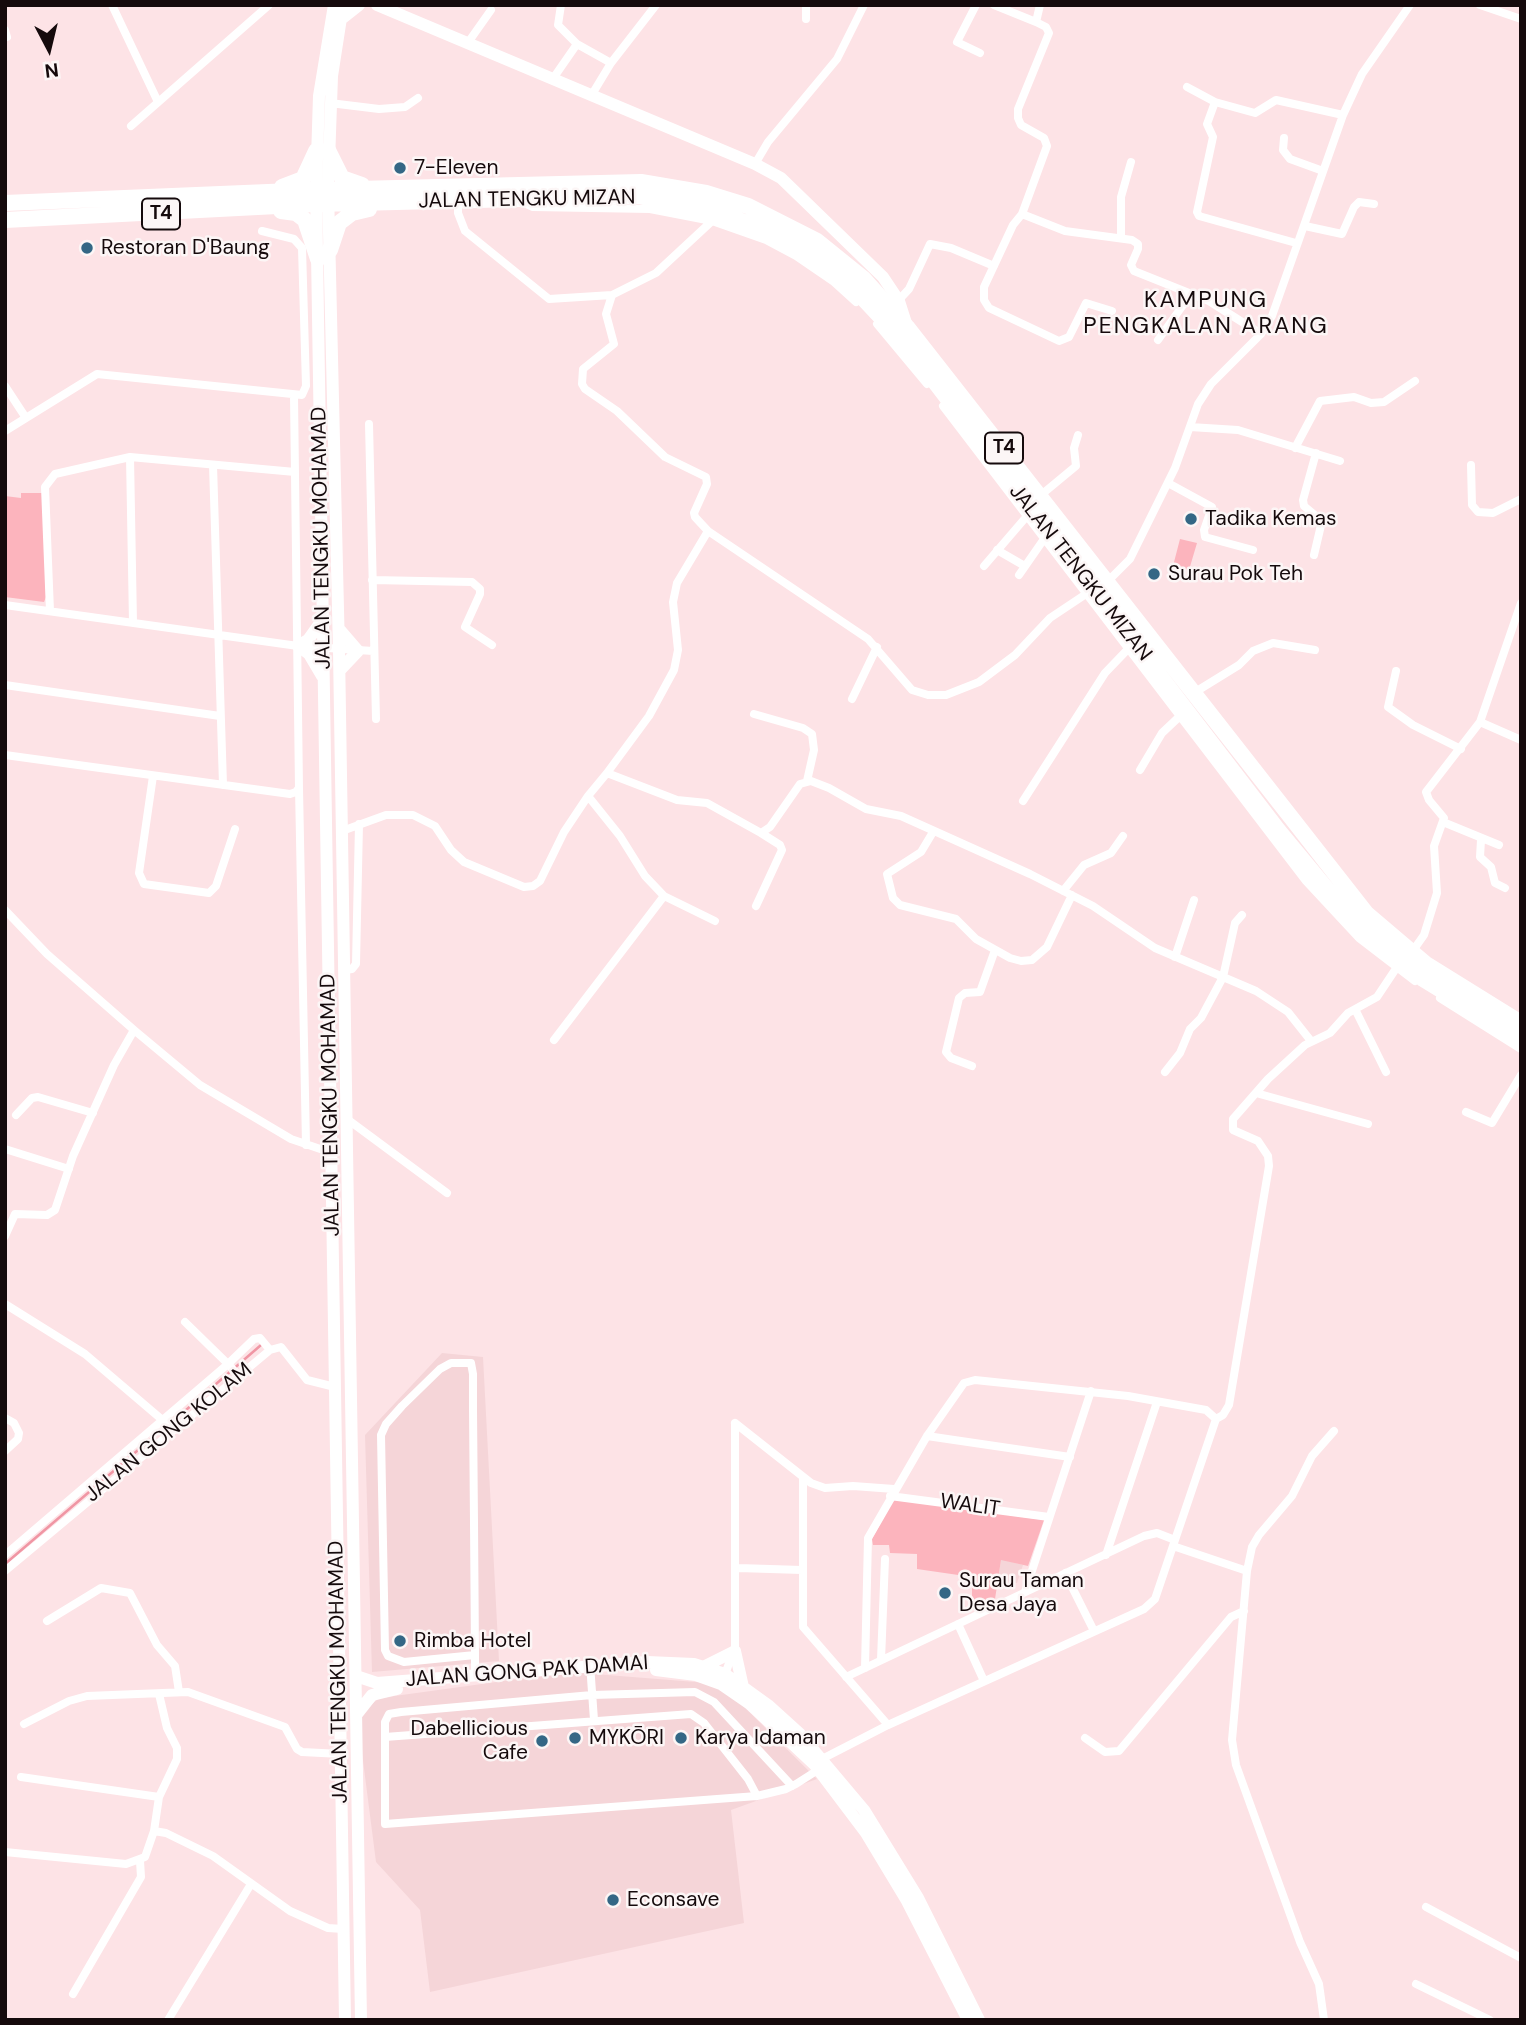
<!DOCTYPE html>
<html>
<head>
<meta charset="utf-8">
<style>
  body { margin:0 }
  #map { position:relative; width:1526px; height:2025px; overflow:hidden; background:#fde3e6; font-family:"DM Sans",sans-serif }
  canvas { display:block }
  .frame { position:absolute; inset:0; border:7px solid #150a0c; pointer-events:none }
  .north { position:absolute; left:14px; top:14px; width:70px; height:70px; -webkit-text-stroke:5px #fcf6f6; paint-order:stroke; rotate:173deg; font-size:19px; font-weight:700; line-height:28px; text-align:center; color:#150a0c }
  .north::after { content:''; display:block; margin:auto; width:24px; height:32px; background:#150a0c; clip-path:polygon(50% 0,100% 100%,50% 72%,0 100%) }
</style>
</head>
<body>
<div id="map">
<canvas width="1526" height="2025"></canvas>
<div class="frame"></div>
<div class="north">N</div>
</div>
<script>
const c = document.querySelector('canvas').getContext('2d');
c.lineJoin = 'round';
function fill(path, color) { c.fillStyle = color; c.fill(path, 'evenodd'); }
const poly = rows => new Path2D(rows.map(r => 'M' + r).join(''));
function trace(path, color, width, dash) { c.strokeStyle = color; c.lineWidth = width; c.lineCap = dash ? 'butt' : 'round'; c.setLineDash(dash || []); c.stroke(path); }
function write(font, color, halo, rows, align = 'center') {
  c.font = font + ' "DM Sans",sans-serif'; c.lineWidth = 5; c.setLineDash([]); c.textBaseline = 'middle'; c.strokeStyle = halo; c.fillStyle = color; for (const [text, x, y, turn = 0] of rows) {
    c.save(); c.translate(x, y); c.rotate((+turn || 0) * Math.PI / 180); c.textAlign = isNaN(turn) ? turn : align; if (halo) c.strokeText(text, 0, 0); c.fillText(text, 0, 0); c.restore();
  }
}
fill(poly([
  [442,1353,483,1357,499,1661,372,1672,365,1435],
  [1001,1559,1023,1565,1017,1583,998,1580],
  [569,1672,721,1684,817,1779,731,1810,744,1923,430,1992,420,1910,376,1862,357,1714,380,1698]
]), '#f5d5d8');
fill(poly([
  [21,493,43,493,46,597,44,602,5,597,5,496,21,498],
  [1180,539,1197,543,1189,570,1173,566],
  [894,1499,1044,1520,1028,1566,1001,1560,995,1599,972,1610,972,1577,917,1569,917,1554,890,1553,889,1545,873,1545,872,1539]
]), '#fcb4bd');
trace(poly([
  [171,1423,261,1345],
  [5,1564,165,1427]
]), '#f096a4', 2.5);
trace(poly([
  [112,5,158,102],
  [976,5,957,42,980,53],
  [994,5,1036,22],
  [1040,5,1036,22,1046,27,1049,33,1018,109,1018,118,1021,125,1044,138,1047,146,1022,214,1065,231,1132,240,1138,244,1138,249,1131,265,1134,271,1209,301,1261,334],
  [1480,5,1521,19],
  [806,19,806,5],
  [5,30,7,37],
  [467,44,491,10],
  [577,44,611,63],
  [552,80,577,44,558,25,561,5],
  [1187,87,1215,102,1255,113,1276,100,1343,115],
  [591,96,611,63,656,5],
  [1215,102,1207,124,1213,137,1197,212,1199,216,1296,243],
  [330,103,379,109,405,107,418,98],
  [131,126,269,5],
  [1284,138,1283,150,1290,159,1323,171],
  [755,164,768,142,837,59,864,5],
  [458,201,458,213,465,231,549,299,612,295,656,273,712,221],
  [524,203,533,207,650,209,712,221,766,240,796,256,834,282,856,302],
  [1022,214,1013,225,984,287,984,300,989,308,1059,341,1069,337,1086,303,1112,311],
  [1305,226,1342,234,1354,207,1359,202,1374,204],
  [1121,237,1121,197,1131,162],
  [612,295,606,314,614,344,583,369,582,384,585,389,617,411,665,457,706,477,707,484,694,513,695,517,708,531,868,639,912,690,928,695,946,695,979,682,1015,655,1050,618,1086,594],
  [896,303,909,289,930,244,951,248,994,266],
  [877,324,927,384],
  [1158,340,1191,294],
  [5,386,26,418],
  [943,406,1306,881,1359,938,1415,981],
  [369,424,376,719],
  [1190,427,1238,430,1340,461],
  [5,431,97,374,302,395,306,386,302,248,294,239,262,231],
  [1295,448,1320,401,1354,397,1371,403,1384,402,1415,381],
  [130,457,133,623],
  [213,465,223,785],
  [1471,465,1472,505,1478,512,1493,513,1521,499],
  [1168,483,1212,507,1204,530,1205,537,1253,550],
  [1041,495,1076,466,1074,448,1078,435],
  [997,550,1023,565],
  [1314,555,1322,521,1304,506,1303,500,1316,453],
  [984,566,1027,516],
  [1019,575,1044,539],
  [372,580,472,582,480,589,480,594,465,627,492,645],
  [1106,583,1130,559,1175,468,1198,404,1211,384,1261,334,1272,316,1343,115,1362,74,1410,5],
  [5,605,298,646,373,651],
  [50,611,45,487,55,474,130,457,295,472],
  [1396,671,1388,707,1413,725,1461,749],
  [5,685,220,716],
  [1192,694,1239,665,1253,651,1273,643,1315,650],
  [852,699,877,647],
  [754,714,803,728,812,734,814,750,807,781],
  [1480,722,1521,740],
  [5,755,290,794,296,792,299,788,294,396],
  [1140,770,1162,733,1180,716],
  [607,773,649,716,674,670,678,650,673,602,677,583,708,531],
  [153,776,139,873,144,884,209,893,216,886,235,829],
  [299,788,306,1145],
  [1023,801,1105,673,1129,648],
  [1443,822,1499,845],
  [342,831,386,815,413,815,435,826,451,850,464,862,524,887,533,886,540,881,564,832,588,796],
  [933,832,921,852,887,874,893,898,900,905,956,919,976,939,1010,958,1021,961,1032,960,1047,947,1072,895],
  [1481,840,1480,857,1491,867,1495,883,1505,888],
  [1063,891,1084,865,1111,853,1123,836],
  [756,906,782,850,780,845,761,833],
  [5,910,47,954,134,1030],
  [715,921,664,896,645,876,620,836,588,796,607,773,677,800,707,803,761,833,770,827,800,784,811,781,829,788,866,809,901,816,1030,874,1093,906,1155,948,1256,991,1288,1012,1311,1041],
  [1412,952,1424,935,1437,893,1434,846,1444,818,1429,800,1426,792,1480,722,1521,603],
  [1175,957,1194,900],
  [345,970,352,969,356,964,359,824],
  [1440,998,1521,1049],
  [1355,1009,1386,1072],
  [554,1040,664,896],
  [972,1066,951,1058,946,1052,959,998,965,993,980,992,995,950],
  [1165,1072,1180,1053,1190,1029,1201,1018,1223,977,1235,923,1242,915],
  [1256,1093,1368,1124],
  [1466,1112,1492,1123,1521,1075],
  [16,1115,32,1098,38,1097,93,1113],
  [347,1119,447,1193],
  [5,1149,69,1169],
  [5,1236,15,1214,47,1215,55,1210,73,1156,114,1065,134,1030,200,1085,291,1139,332,1153],
  [5,1304,85,1354,173,1429],
  [238,1375,228,1364,254,1339,260,1338,270,1350],
  [5,1418,14,1423,19,1433,18,1439,5,1451],
  [735,1423,811,1483,825,1488,853,1486,894,1489],
  [927,1436,1070,1457],
  [803,1478,803,1627,888,1725],
  [890,1496,1049,1517],
  [1173,1546,1247,1571],
  [5,1555,228,1364,185,1322],
  [1106,1555,1157,1402],
  [738,1568,802,1570],
  [5,1571,270,1350,281,1347,307,1380,335,1387],
  [1065,1573,1094,1631],
  [1025,1592,1091,1391],
  [47,1621,101,1588,130,1593,157,1645,175,1666,179,1692],
  [958,1624,984,1681],
  [881,1660,885,1559],
  [590,1664,594,1720],
  [865,1668,868,1538,927,1436,964,1383,975,1380,1128,1396,1206,1410,1216,1419],
  [475,1677,475,1655,474,1523,473,1409,473,1374,471,1363,451,1363,440,1369,402,1406,386,1424,381,1435,385,1650,388,1656,404,1662,475,1655],
  [724,1677,735,1647,735,1423],
  [846,1677,1144,1536,1157,1533,1175,1540],
  [24,1724,69,1701,87,1696,188,1692,285,1727,297,1749,302,1752,341,1754],
  [385,1737,691,1714,704,1723,748,1779,757,1796],
  [1085,1738,1105,1752,1119,1751,1231,1617,1244,1611],
  [820,1760,888,1725,1144,1609,1155,1599,1216,1419,1223,1415,1229,1405,1269,1166,1268,1156,1258,1141,1233,1130,1233,1119,1268,1079,1305,1045,1330,1033,1348,1013,1377,997,1399,964],
  [21,1777,159,1797],
  [792,1786,714,1702,695,1692,592,1695,401,1712,389,1714,385,1722,385,1824,757,1796,786,1789,796,1784,821,1768],
  [154,1831,166,1833,213,1856,290,1911,328,1928,343,1929],
  [5,1852,126,1864,145,1857,154,1831,159,1797,177,1759,177,1748,167,1728,159,1694],
  [1426,1907,1521,1958],
  [1416,1984,1490,2020],
  [73,1994,141,1877,140,1861],
  [168,2020,251,1884],
  [1324,2020,1319,1984,1300,1942,1236,1765,1232,1740,1247,1571,1252,1547,1259,1535,1292,1496,1312,1456,1334,1431]
]), '#fff', 8);
trace(poly([
  [334,5,319,96,316,190,345,2020],
  [343,5,332,76,328,190,339,651,361,2020],
  [377,5,755,164,781,178,883,277,899,301,906,323],
  [340,20,359,5],
  [339,629,358,651,340,670],
  [322,676,309,654,298,646,308,640,323,619],
  [735,1651,743,1687],
  [705,1666,735,1651],
  [656,1670,696,1675,721,1684,750,1704,814,1764,866,1833,907,1901,968,2020],
  [356,1676,377,1683,647,1662,694,1664,725,1674,768,1705,800,1734,864,1810,918,1898,979,2020],
  [357,1714,372,1695,397,1689]
]), '#fff', 12);
trace(poly([
  [328,150,342,178,362,185],
  [282,187,303,179,316,151],
  [5,203,316,190,641,182,706,193,748,206,817,241,864,279,907,327,1366,913,1426,964,1521,1023],
  [281,211,296,213,305,220,318,259],
  [5,220,316,204,638,196,712,210,760,228,812,255,846,280,905,343,1278,830,1350,917,1423,979,1521,1039],
  [330,250,339,223,352,213,369,209]
]), '#fff', 16);
for (const [x, y, r, color] of [
  [400,168,7,"#346785"],
  [87,248,7,"#346785"],
  [1191,519,7,"#346785"],
  [1154,574,7,"#346785"],
  [945,1593,7,"#346785"],
  [400,1641,7,"#346785"],
  [575,1738,7,"#346785"],
  [681,1738,7,"#346785"],
  [542,1741,7,"#346785"],
  [613,1900,7,"#346785"]
]) { const dot = new Path2D(); dot.arc(x, y, r, 0, 2 * Math.PI); c.fillStyle = color; c.fill(dot); trace(dot, '#fcf6f6', 2.5); }
for (const [x, y, w] of [
  [161,214,38],
  [1004,448,38]
]) { const box = new Path2D(); box.roundRect(x - w / 2, y - 15.5, w, 31, 5); c.fillStyle = '#fcf6f6'; c.fill(box); trace(box, '#150a0c', 2); }
write('bold 19px', '#150a0c', null, [
  ["T4",161,214],
  ["T4",1004,448]
]);
write('21px', '#150a0c', '#fcf6f6', [
  ["7-Eleven",414,168],
  ["Restoran D'Baung",101,248],
  ["Tadika Kemas",1205,519],
  ["Surau Pok Teh",1168,574],
  ["Surau Taman",959,1581],
  ["Desa Jaya",959,1605],
  ["Rimba Hotel",414,1641],
  ["Dabellicious",528,1729,"right"],
  ["Cafe",528,1753,"right"],
  ["MYKŌRI",589,1738],
  ["Karya Idaman",695,1738],
  ["Econsave",627,1900]
], 'left');
write('21px', '#150a0c', '#fcf6f6', [
  ["JALAN TENGKU MIZAN",527,200,-1],
  ["JALAN TENGKU MOHAMAD",322,538,-91],
  ["JALAN TENGKU MIZAN",1080,573,52],
  ["JALAN TENGKU MOHAMAD",331,1105,-91],
  ["JALAN GONG KOLAM",169,1433,-39],
  ["WALIT",970,1506,8],
  ["JALAN TENGKU MOHAMAD",339,1672,-91],
  ["JALAN GONG PAK DAMAI",527,1672,-4]
]);
c.letterSpacing = '2px';
write('23px', '#150a0c', '#fcf6f6', [
  ["KAMPUNG",1206,301],
  ["PENGKALAN ARANG",1206,327]
]);
c.letterSpacing = '0px';
</script>
</body>
</html>
